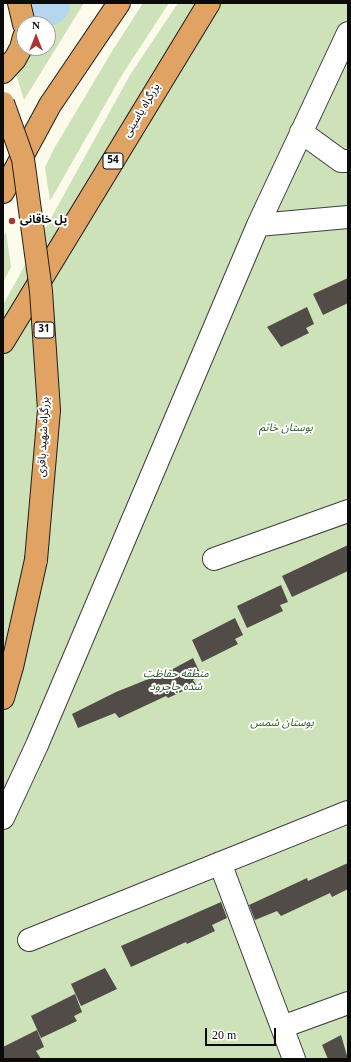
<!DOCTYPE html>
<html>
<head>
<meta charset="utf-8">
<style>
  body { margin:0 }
  #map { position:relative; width:351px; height:1062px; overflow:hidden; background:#fcfaeb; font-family:Georgia,serif }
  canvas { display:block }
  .frame { position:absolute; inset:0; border:4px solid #0b0b0b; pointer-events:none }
  .north { position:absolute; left:16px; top:16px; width:40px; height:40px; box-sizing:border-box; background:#fff; border:1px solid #9d9d9d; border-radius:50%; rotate:0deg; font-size:11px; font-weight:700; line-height:16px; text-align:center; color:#0b0b0b }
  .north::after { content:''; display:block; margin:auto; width:14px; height:18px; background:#a83636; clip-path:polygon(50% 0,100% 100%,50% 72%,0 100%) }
  .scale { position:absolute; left:205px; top:1028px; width:71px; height:18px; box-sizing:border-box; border:2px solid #0b0b0b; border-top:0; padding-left:5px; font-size:12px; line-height:14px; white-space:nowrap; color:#0b0b0b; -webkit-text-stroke:3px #fff; paint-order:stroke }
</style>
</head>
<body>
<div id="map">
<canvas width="351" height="1062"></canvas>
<div class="frame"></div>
<div class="north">N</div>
<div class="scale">20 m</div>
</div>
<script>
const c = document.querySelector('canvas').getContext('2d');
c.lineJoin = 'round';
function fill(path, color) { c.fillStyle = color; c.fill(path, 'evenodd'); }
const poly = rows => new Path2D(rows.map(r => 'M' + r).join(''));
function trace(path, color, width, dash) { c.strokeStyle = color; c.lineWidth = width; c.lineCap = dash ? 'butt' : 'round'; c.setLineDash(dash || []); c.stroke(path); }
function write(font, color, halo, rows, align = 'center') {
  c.font = font + ' Georgia,"Noto Sans Arabic",serif'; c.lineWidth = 4; c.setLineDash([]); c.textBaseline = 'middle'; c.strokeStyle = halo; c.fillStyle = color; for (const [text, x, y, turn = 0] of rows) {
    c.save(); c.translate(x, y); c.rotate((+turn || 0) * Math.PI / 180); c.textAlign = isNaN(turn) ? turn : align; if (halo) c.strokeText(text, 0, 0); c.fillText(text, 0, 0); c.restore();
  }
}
fill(poly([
  [28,3,84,3,24,100,14,68,28,48,48,48,48,24,32,24],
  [143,3,169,3,122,75,50,201,45,167,55,147,111,53],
  [178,3,348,3,348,1059,3,1059,3,305,130,75],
  [6,232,11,267,3,283,3,237]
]), '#cde2b9');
trace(poly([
  [47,5,49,3]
]), '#b6d6ed', 43);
fill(poly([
  [348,278,348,303,323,315,313,294],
  [307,307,314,324,306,328,309,333,281,347,267,327],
  [348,545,348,571,292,597,282,576],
  [281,585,288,602,280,605,283,611,247,628,237,606],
  [235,618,243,635,235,639,238,644,202,662,192,640],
  [193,658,201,675,193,680,196,685,168,698,166,696,119,718,115,713,78,728,72,714,116,692,171,670],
  [348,863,348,889,332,897,330,893,281,916,277,911,255,920,249,905,307,878,308,881],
  [221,902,227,918,212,925,215,931,187,944,186,942,131,967,121,946],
  [105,968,117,989,81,1006,71,984],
  [75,994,82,1012,74,1016,77,1021,41,1038,31,1016],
  [37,1030,44,1047,36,1051,41,1059,3,1059,3,1047],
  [341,1035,348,1059,328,1059,322,1045]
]), '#524c48');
const minor = poly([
  [301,132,341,161,348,161],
  [258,225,348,217],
  [214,559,348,511],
  [3,818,37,745,258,225,348,33],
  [220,863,294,1059],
  [29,940,348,812],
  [282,1027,348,1003]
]);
const highway = poly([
  [19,3,24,24],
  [3,72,15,59,21,48,24,37],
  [3,192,50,105,119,3],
  [3,342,209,3],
  [3,698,12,667,36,560]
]);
trace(minor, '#3e3e3e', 24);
trace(highway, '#1c1c1c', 24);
trace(minor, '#fff', 22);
trace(highway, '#e1a364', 22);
const highwayBridge = poly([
  [3,103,23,159,41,291,49,410,36,560]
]);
trace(highwayBridge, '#1c1c1c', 24, []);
trace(highwayBridge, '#e1a364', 22);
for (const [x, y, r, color] of [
  [12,221,4,"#a83636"]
]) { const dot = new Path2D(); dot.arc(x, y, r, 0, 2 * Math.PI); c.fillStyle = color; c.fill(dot); trace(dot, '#fff', 1.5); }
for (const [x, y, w] of [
  [113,161,20],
  [44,330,20]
]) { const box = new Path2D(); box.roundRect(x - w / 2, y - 8, w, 16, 3); c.fillStyle = '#fff'; c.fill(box); trace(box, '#0b0b0b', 1); }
write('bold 10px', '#0b0b0b', null, [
  ["54",113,161],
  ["31",44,330]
]);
write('11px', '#0b0b0b', '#fff', [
  ["بزرگراه یاسینی",143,111,-59],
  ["بزرگراه شهید باقری",45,437,-87]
]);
write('bold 11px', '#0b0b0b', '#fff', [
  ["پل خاقانی",20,221]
], 'left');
write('italic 11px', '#2d5924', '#fff', [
  ["بوستان خاتم",286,429],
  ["منطقه حفاظت",176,675],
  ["شده جاجرود",176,688],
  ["بوستان شمس",282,724]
]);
</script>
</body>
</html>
